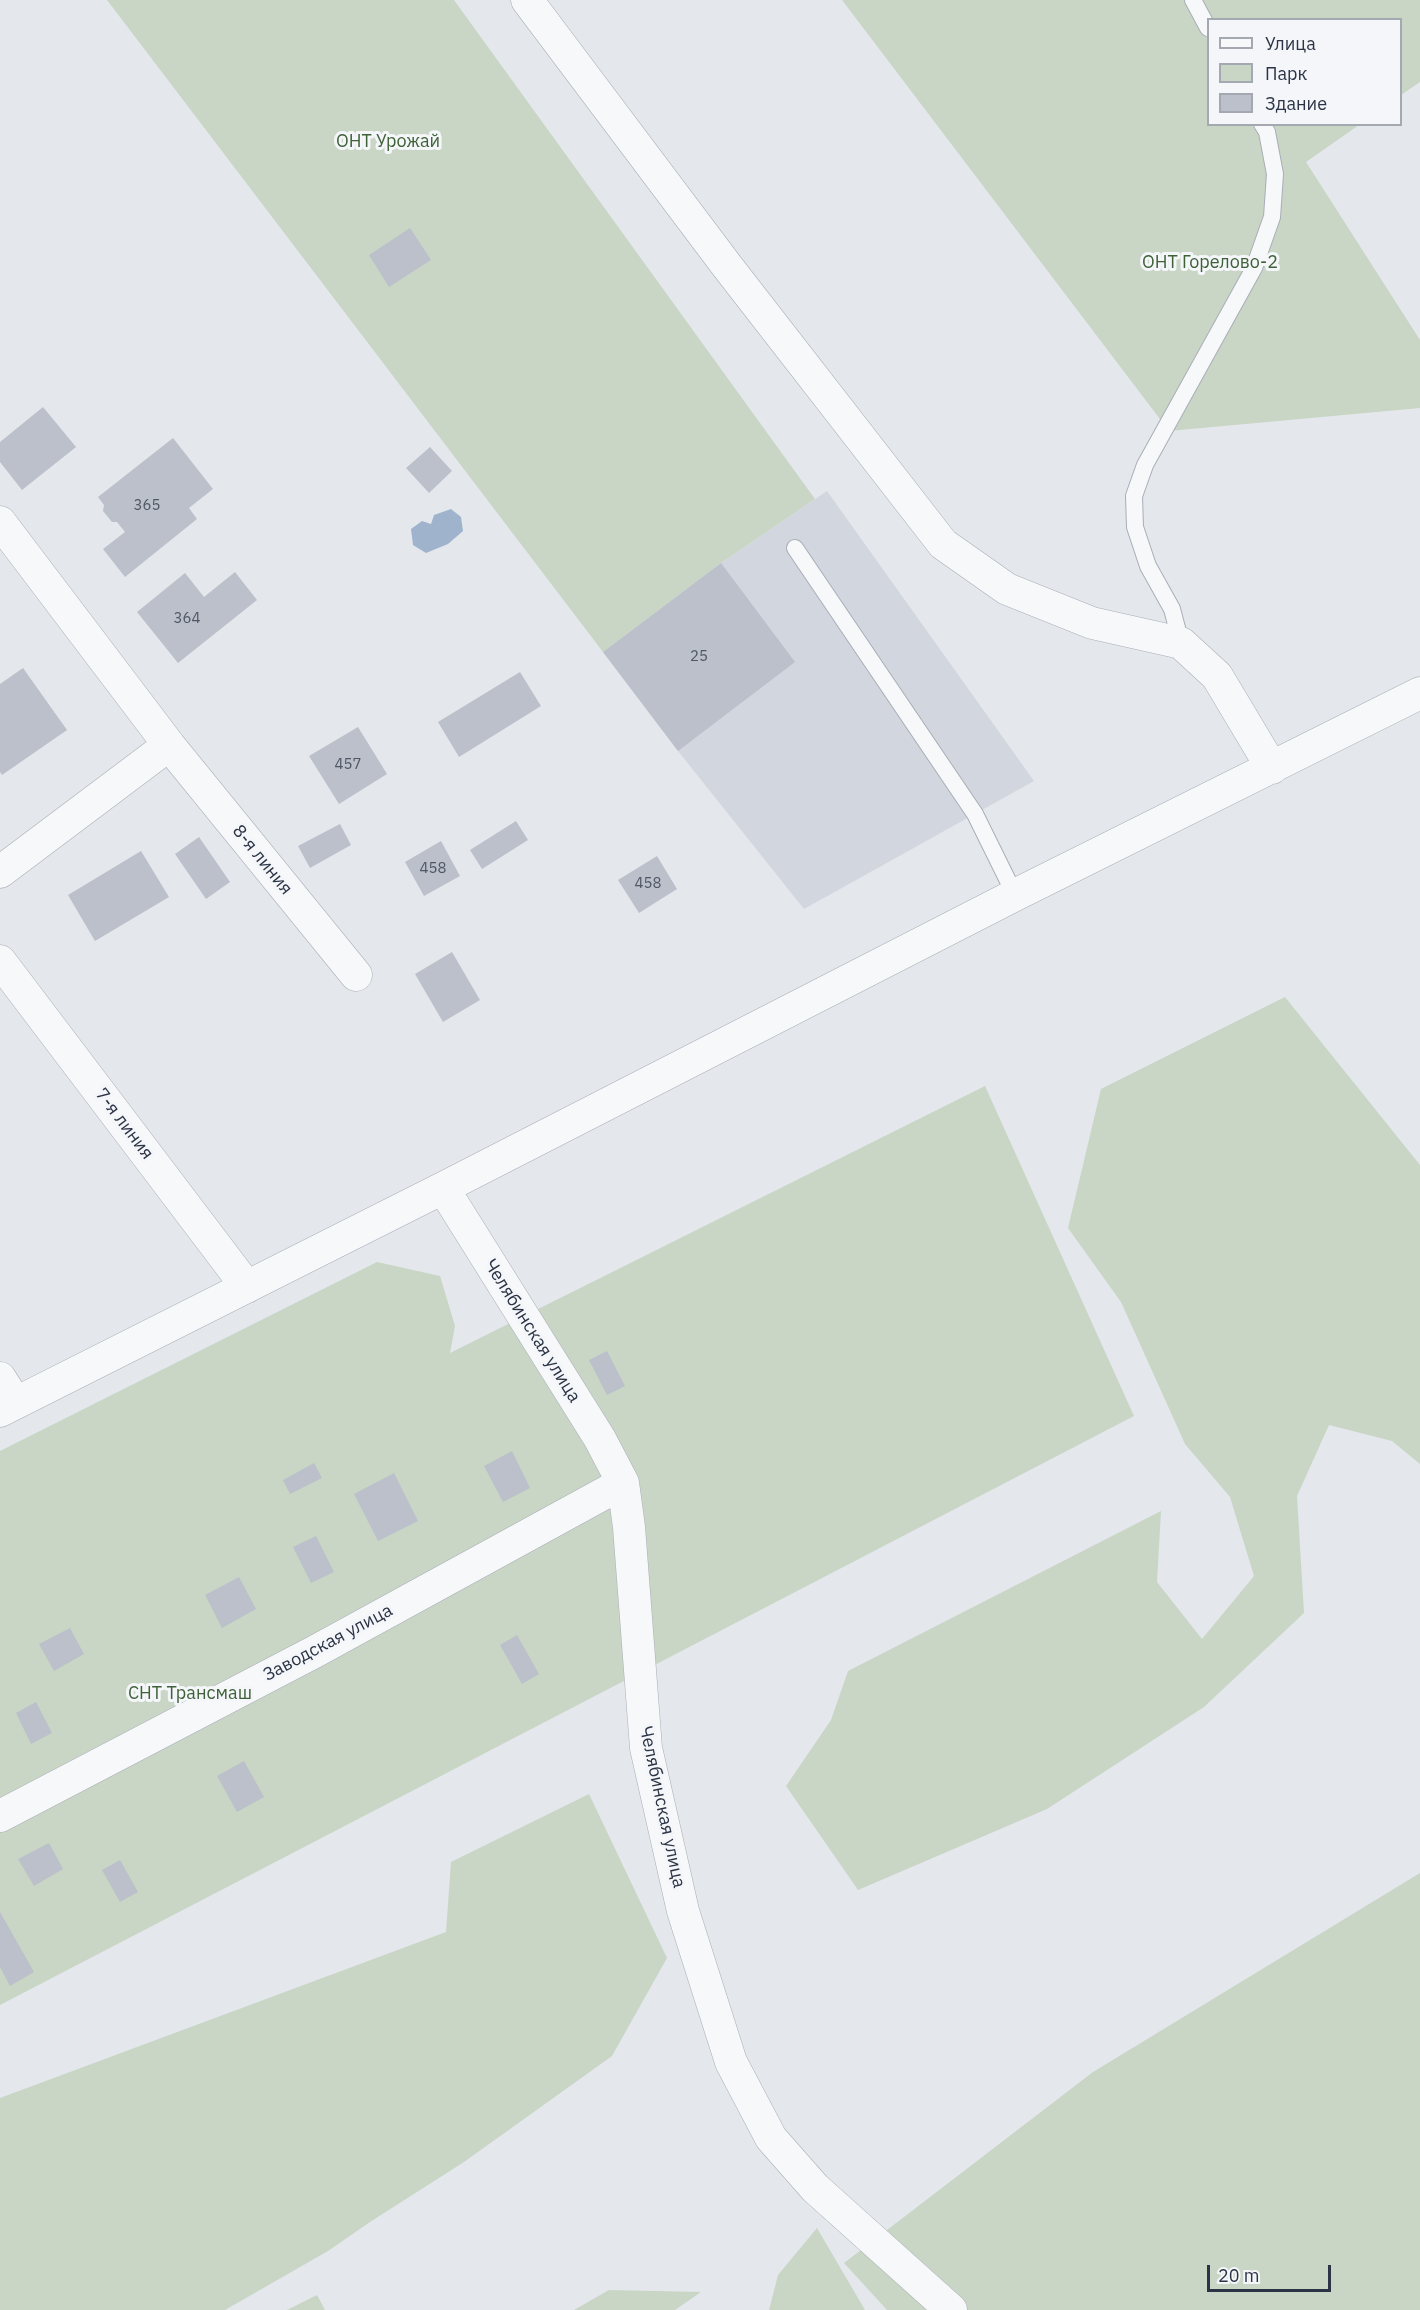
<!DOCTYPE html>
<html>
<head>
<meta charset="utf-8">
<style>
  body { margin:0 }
  #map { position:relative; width:1420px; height:2310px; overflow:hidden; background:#e4e7ec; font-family:"IBM Plex Sans",sans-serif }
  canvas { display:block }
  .legend { position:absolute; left:1207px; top:18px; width:195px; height:108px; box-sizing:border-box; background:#f4f6f9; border:2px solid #a4a8b1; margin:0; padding:8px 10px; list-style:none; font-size:18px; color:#2b3445 }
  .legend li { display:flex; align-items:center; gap:12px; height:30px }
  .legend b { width:30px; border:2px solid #a4a8b1 }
  .scale { position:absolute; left:1207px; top:2265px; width:124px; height:27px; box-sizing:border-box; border:3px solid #2b3445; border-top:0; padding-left:8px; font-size:18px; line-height:21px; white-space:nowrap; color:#2b3445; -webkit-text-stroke:4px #f4f6f9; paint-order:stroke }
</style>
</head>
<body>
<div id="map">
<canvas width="1420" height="2310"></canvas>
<ul class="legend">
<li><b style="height:8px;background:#f7f8fa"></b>Улица</li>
<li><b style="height:16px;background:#c9d6c5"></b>Парк</li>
<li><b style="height:16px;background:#bbc0ca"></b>Здание</li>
</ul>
<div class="scale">20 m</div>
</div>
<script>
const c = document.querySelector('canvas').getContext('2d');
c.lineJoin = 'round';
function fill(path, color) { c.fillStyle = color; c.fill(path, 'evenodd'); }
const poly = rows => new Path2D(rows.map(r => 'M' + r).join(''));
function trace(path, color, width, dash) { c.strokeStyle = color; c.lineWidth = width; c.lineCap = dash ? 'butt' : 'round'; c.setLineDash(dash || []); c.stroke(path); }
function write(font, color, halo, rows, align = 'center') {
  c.font = font + ' "IBM Plex Sans",sans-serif'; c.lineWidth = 6; c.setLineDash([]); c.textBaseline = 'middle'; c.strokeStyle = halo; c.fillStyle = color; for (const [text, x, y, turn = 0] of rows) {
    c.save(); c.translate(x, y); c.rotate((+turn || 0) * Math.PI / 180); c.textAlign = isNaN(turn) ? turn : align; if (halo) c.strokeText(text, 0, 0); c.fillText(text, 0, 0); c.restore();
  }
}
fill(poly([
  [827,491,1034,781,804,909,678,751,603,652,721,563]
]), '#d2d6de');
fill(poly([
  [107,0,454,0,815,499,721,563,603,652],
  [842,0,1420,0,1420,82,1401,95,1400,20,1208,20,1208,124,1359,125,1306,162,1420,340,1420,408,1169,431],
  [1285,997,1420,1165,1420,1464,1392,1441,1329,1425,1297,1496,1304,1613,1204,1707,1047,1809,858,1890,786,1786,831,1720,848,1671,1161,1511,1157,1582,1202,1639,1254,1576,1230,1497,1185,1444,1121,1302,1068,1228,1101,1089],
  [985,1086,1134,1416,0,2005,0,1451,377,1262,440,1276,455,1326,450,1353],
  [589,1794,667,1958,612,2056,464,2162,370,2222,328,2251,225,2310,0,2310,0,2098,446,1932,451,1862],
  [1420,1873,1420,2310,887,2310,844,2263,1093,2072],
  [817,2228,865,2310,769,2310,778,2275],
  [609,2290,701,2292,675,2310,574,2310],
  [317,2295,325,2310,287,2310]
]), '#c9d6c5');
fill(poly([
  [451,509,461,517,463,531,448,544,426,553,413,545,411,529,422,521,431,524,434,515]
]), '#9fb4cc');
fill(poly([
  [410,228,431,260,389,287,369,255],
  [43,407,76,447,22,490,0,462,0,442],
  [173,438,213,489,189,508,197,519,125,577,103,549,125,532,117,522,112,522,103,511,104,505,98,497],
  [430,447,452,471,429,493,406,468],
  [721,563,795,662,678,751,603,652],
  [235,572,257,600,178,663,137,612,185,573,204,597],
  [23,668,67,730,2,775,0,772,0,684],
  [520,672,541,706,459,757,438,722],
  [358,727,387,774,339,804,309,756],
  [516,821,528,840,482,869,470,850],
  [340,824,351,845,310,868,298,846],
  [199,837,230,882,206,899,175,854],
  [441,841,460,876,424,896,405,862],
  [141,851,169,897,95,941,68,895],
  [657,856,677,889,639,913,618,880],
  [452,952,480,1000,443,1022,415,974],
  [607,1351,625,1386,607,1395,589,1360],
  [512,1451,530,1488,503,1502,484,1466],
  [314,1463,322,1478,290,1494,283,1480],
  [394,1473,418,1521,378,1541,354,1494],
  [316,1536,334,1572,311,1583,293,1547],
  [239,1577,256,1609,222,1628,205,1595],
  [70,1628,84,1654,54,1671,39,1644],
  [517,1635,539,1674,522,1684,500,1645],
  [36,1702,52,1733,31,1744,16,1713],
  [244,1761,264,1797,237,1812,217,1776],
  [49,1843,63,1869,34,1886,18,1859],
  [120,1860,138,1892,120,1902,102,1870],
  [0,1912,34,1972,10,1986,0,1967]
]), '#bbc0ca');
const service = poly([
  [1193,0,1208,28],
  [795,548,975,814,1015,895],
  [1181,643,1172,609,1148,566,1135,527,1134,496,1145,465,1254,268,1272,217,1275,174,1267,132,1262,124]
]);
const minor = poly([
  [527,0,727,266,943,544,1007,589,1092,623,1181,643,1217,676,1272,768],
  [0,522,169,745,0,872],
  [169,745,356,975],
  [0,961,247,1287],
  [443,1188,600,1439,623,1483,629,1527,646,1748,683,1911,731,2062,771,2138,815,2188,951,2310],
  [0,1378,16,1403],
  [0,1411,443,1188,1015,895,1420,693],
  [0,1816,316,1651,623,1483]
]);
trace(service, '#a9aeb7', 18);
trace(minor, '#a9aeb7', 33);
trace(service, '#f7f8fa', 16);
trace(minor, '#f7f8fa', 32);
write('15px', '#4f5766', null, [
  ["365",147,506],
  ["364",187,619],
  ["25",699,657],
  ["457",348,765],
  ["458",433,869],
  ["458",648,884]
]);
write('18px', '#3f6138', '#f4f6f9', [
  ["ОНТ Урожай",388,142],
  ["ОНТ Горелово-2",1210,263],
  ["СНТ Трансмаш",190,1694]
]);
write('18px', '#2b3445', '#f4f6f9', [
  ["8-я линия",262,860,51],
  ["7-я линия",124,1124,53],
  ["Челябинская улица",532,1331,58],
  ["Заводская улица",328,1643,-28],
  ["Челябинская улица",662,1807,78]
]);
</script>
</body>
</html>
